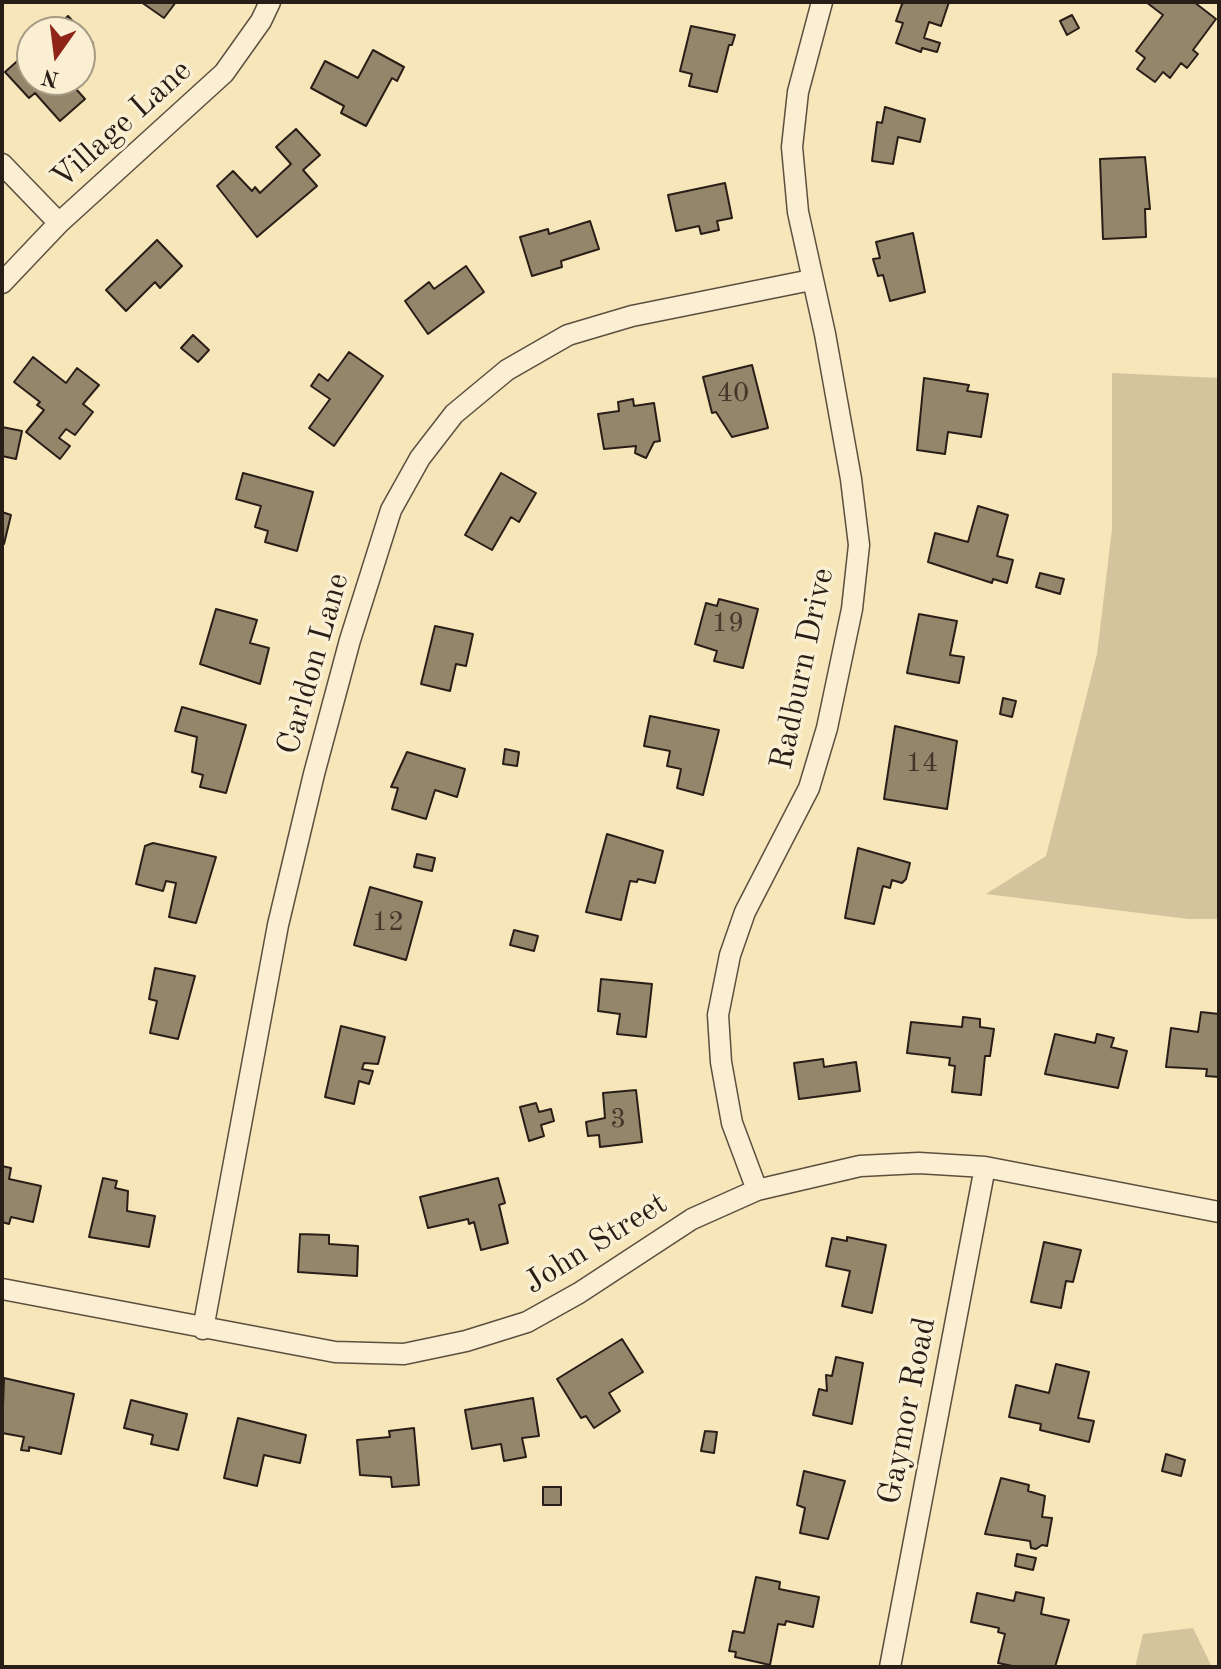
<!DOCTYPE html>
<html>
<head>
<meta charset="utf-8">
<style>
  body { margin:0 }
  #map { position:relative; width:1221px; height:1669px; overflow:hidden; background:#f7e6b9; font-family:"Old Standard TT",serif }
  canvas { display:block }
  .frame { position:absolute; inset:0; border:4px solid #291d17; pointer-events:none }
  .north { position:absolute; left:16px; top:16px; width:80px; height:80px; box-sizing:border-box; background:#faefd2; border:2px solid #a69b87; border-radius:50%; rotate:194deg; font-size:22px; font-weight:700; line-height:32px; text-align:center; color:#291d17 }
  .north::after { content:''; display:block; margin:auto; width:28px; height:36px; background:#8f2418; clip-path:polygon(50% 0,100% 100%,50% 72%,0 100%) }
</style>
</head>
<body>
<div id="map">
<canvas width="1221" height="1669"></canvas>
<div class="frame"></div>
<div class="north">N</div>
</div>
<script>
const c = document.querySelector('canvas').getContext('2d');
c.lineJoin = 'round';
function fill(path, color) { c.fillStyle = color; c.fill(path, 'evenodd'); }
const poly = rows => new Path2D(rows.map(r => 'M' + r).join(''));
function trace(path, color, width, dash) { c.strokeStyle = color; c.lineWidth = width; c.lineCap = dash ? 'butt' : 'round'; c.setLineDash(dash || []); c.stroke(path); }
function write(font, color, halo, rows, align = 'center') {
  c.font = font + ' "Old Standard TT",serif'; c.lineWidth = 7; c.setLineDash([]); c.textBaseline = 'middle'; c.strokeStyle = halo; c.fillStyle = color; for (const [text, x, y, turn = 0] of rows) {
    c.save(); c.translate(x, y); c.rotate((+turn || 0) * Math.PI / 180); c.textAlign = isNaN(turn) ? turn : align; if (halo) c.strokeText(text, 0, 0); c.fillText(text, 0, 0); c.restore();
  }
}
fill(poly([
  [1112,373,1219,378,1219,919,1188,919,986,894,1046,856,1097,654,1112,529],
  [1193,1628,1212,1667,1135,1667,1143,1634]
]), '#d4c49d');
const building = poly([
  [141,2,176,2,164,18,141,2],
  [906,2,949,2,941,26,929,22,924,38,940,43,937,52,922,48,921,52,896,43,903,23,896,21,902,4,906,2],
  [1146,2,1194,2,1216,19,1193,50,1198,54,1187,68,1181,63,1170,78,1163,72,1155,82,1137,69,1145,58,1136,51,1163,15,1146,2],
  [1072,15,1079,28,1067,35,1060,21,1072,15],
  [68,16,93,43,80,55,80,32,50,32,68,16],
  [691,26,735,35,732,45,729,45,717,92,689,86,692,74,680,71,691,26],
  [32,48,32,80,68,80,85,99,60,121,35,93,29,98,5,72,32,48],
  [373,50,404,67,397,81,392,78,366,126,341,113,344,106,311,88,325,61,358,78,373,50],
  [885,107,925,119,920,142,898,137,893,164,872,161,877,122,882,123,885,107],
  [296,129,320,155,303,170,317,186,257,237,217,186,233,171,252,191,255,187,260,193,291,164,276,147,296,129],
  [1145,157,1150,209,1145,209,1146,237,1103,239,1100,159,1145,157],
  [725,183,732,218,717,221,719,230,701,234,699,226,676,231,668,195,725,183],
  [590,221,599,249,561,261,562,267,532,276,520,237,548,229,549,234,590,221],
  [913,233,925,292,890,301,883,275,878,276,873,259,880,258,876,242,913,233],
  [157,240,182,266,160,288,155,282,126,311,106,290,157,240],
  [466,266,484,292,428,334,405,301,429,282,434,289,466,266],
  [193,335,209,350,198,362,181,348,193,335],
  [349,352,383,376,334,446,309,428,330,399,311,386,319,374,328,381,349,352],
  [33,357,66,383,77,368,99,385,83,404,93,412,75,435,66,429,59,438,70,446,60,459,26,432,44,410,37,405,40,402,14,382,33,357],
  [752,365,768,428,732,437,716,412,712,413,703,377,752,365],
  [924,378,969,385,967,391,988,394,981,437,948,432,945,454,917,450,924,378],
  [633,399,634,406,654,403,660,441,654,442,646,458,635,453,636,446,604,449,598,414,619,411,618,402,633,399],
  [2,427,22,431,16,459,2,456,2,427],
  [243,473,313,492,297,551,265,542,268,531,255,527,261,506,236,499,243,473],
  [501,473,536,493,519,522,511,517,492,550,465,535,501,473],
  [978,506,1008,515,997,556,1013,560,1007,583,993,579,992,583,928,562,935,533,968,542,978,506],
  [2,512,11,515,4,544,2,543,2,512],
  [1040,573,1064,579,1060,594,1036,587,1040,573],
  [719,599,758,609,743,668,714,661,717,651,695,644,706,603,717,606,719,599],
  [216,609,257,620,250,643,269,648,260,684,200,664,216,609],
  [919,614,957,621,950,655,964,657,959,683,907,673,919,614],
  [435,626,473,634,466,666,456,664,450,691,421,684,435,626],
  [1003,698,1016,701,1012,717,1000,714,1003,698],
  [182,707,246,725,226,793,200,787,203,775,192,772,197,737,175,731,182,707],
  [650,716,719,730,703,795,677,788,681,769,667,766,670,751,644,746,650,716],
  [895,726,957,741,947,809,884,799,895,726],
  [505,749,519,752,517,766,503,764,505,749],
  [407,752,465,769,457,797,435,790,426,819,392,809,398,788,391,787,407,752],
  [607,834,663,851,655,883,638,879,637,882,630,881,621,920,586,912,607,834],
  [153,843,216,857,196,923,169,917,176,883,166,881,163,891,136,884,145,846,153,843],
  [858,848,910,863,906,879,902,883,892,880,890,888,883,886,874,924,845,918,858,848],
  [417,854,435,858,432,871,414,867,417,854],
  [370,887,422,902,406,960,354,945,370,887],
  [514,930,538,936,534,951,510,945,514,930],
  [155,968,195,976,178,1039,150,1033,157,1001,149,999,155,968],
  [601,979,652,984,646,1037,617,1034,620,1014,598,1011,601,979],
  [1201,1012,1219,1014,1219,1077,1206,1076,1207,1069,1166,1067,1171,1028,1198,1032,1201,1012],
  [963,1017,980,1019,980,1027,994,1029,990,1056,985,1056,981,1095,952,1092,955,1066,949,1065,950,1058,907,1053,911,1022,962,1027,963,1017],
  [341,1026,385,1037,378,1064,364,1063,362,1069,373,1071,369,1084,359,1081,354,1104,325,1097,341,1026],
  [1055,1034,1095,1043,1097,1034,1114,1038,1111,1047,1127,1051,1118,1088,1045,1074,1055,1034],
  [823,1059,824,1067,856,1062,860,1091,799,1099,794,1063,823,1059],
  [636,1090,642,1142,600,1147,599,1135,588,1136,586,1122,605,1118,603,1093,636,1090],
  [536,1103,539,1112,551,1109,554,1121,541,1125,544,1136,529,1141,520,1107,536,1103],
  [2,1166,11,1168,9,1179,41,1186,33,1222,11,1217,9,1224,2,1222,2,1166],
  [103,1178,117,1181,115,1188,128,1191,127,1211,155,1216,149,1247,89,1237,103,1178],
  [498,1178,505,1203,499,1205,508,1243,481,1250,474,1222,469,1224,468,1219,428,1228,420,1197,498,1178],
  [300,1234,329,1235,329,1244,358,1246,357,1276,298,1272,300,1234],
  [847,1237,886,1245,872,1313,842,1306,850,1271,826,1266,832,1238,847,1241,847,1237],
  [1044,1242,1081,1250,1073,1282,1066,1281,1061,1308,1031,1302,1044,1242],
  [622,1339,643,1372,609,1393,620,1411,594,1428,586,1416,581,1418,557,1379,622,1339],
  [836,1357,863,1363,852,1424,813,1415,819,1389,827,1391,826,1375,832,1376,836,1357],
  [1056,1364,1089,1372,1078,1418,1094,1421,1089,1442,1040,1430,1041,1424,1009,1417,1016,1385,1049,1393,1056,1364],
  [4,1378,74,1394,61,1454,29,1447,29,1451,21,1450,24,1437,2,1433,4,1378],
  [533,1398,539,1436,522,1438,526,1457,504,1461,501,1444,472,1449,465,1410,533,1398],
  [131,1400,187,1414,178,1450,151,1444,153,1435,124,1428,131,1400],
  [238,1418,306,1435,300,1463,264,1455,257,1486,224,1478,238,1418],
  [414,1428,419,1485,392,1487,391,1477,360,1475,357,1440,390,1437,389,1431,414,1428],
  [705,1431,717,1432,714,1453,701,1451,705,1431],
  [1166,1454,1185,1460,1181,1476,1162,1471,1166,1454],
  [804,1471,845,1481,828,1539,800,1533,805,1508,797,1505,804,1471],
  [1001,1478,1029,1485,1028,1491,1045,1496,1042,1517,1052,1518,1047,1546,1042,1545,1036,1549,1031,1548,1030,1541,985,1534,1001,1478],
  [543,1487,561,1487,561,1505,543,1505,543,1487],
  [1017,1554,1036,1558,1033,1570,1015,1566,1017,1554],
  [756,1577,780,1582,779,1589,819,1597,813,1627,786,1621,785,1625,778,1624,770,1665,735,1657,736,1652,729,1651,733,1631,744,1633,756,1577],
  [1016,1592,1044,1598,1041,1614,1069,1620,1055,1667,1017,1667,998,1663,1005,1634,998,1632,999,1628,971,1622,977,1593,1014,1601,1016,1592]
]);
fill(building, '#94866b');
trace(building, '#291d17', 2);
const minor = poly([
  [2,164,59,223],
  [2,283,59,223,224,73,261,21,270,2],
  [757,1190,732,1123,721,1062,718,1015,730,955,745,912,809,788,827,728,852,609,859,545,851,479,825,334,798,212,792,147,798,92,822,2],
  [2,1289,335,1352,404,1354,466,1341,527,1322,579,1293,692,1219,757,1190,860,1166,919,1163,985,1167,1219,1212],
  [203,1329,278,925,314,774,350,640,391,510,420,458,454,414,507,370,568,335,632,316,811,280],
  [890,1667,985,1167]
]);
trace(minor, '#5c4f40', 23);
trace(minor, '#faefd2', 20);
write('28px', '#44372c', null, [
  ["40",733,394],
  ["19",728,624],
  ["14",922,764],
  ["12",388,923],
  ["3",618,1120]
]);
write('32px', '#291d17', '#faefd2', [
  ["Village Lane",122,125,-42],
  ["Carldon Lane",314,664,-74],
  ["Radburn Drive",803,669,-78],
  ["John Street",596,1244,-32],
  ["Gaymor Road",908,1411,-79]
]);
</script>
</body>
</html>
